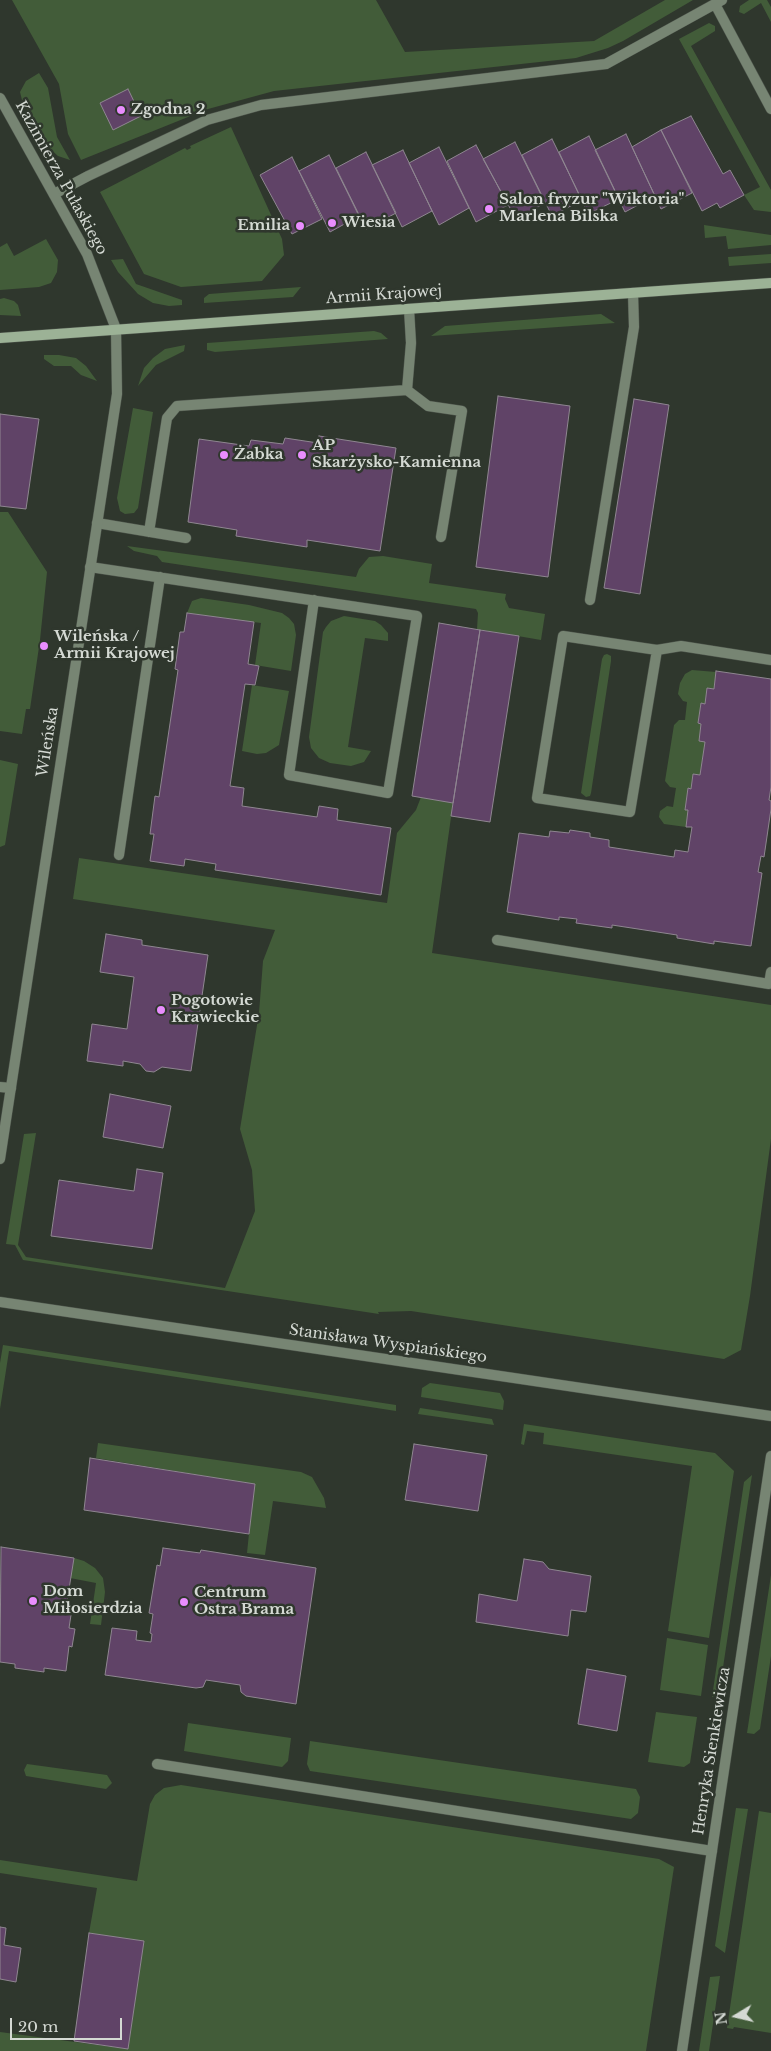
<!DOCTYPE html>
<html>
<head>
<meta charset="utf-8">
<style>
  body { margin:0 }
  #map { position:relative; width:771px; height:2051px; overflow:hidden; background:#2f372d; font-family:"Libre Baskerville",serif }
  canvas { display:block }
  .north { position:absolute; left:711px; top:1991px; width:50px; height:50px; -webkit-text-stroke:4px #2f372d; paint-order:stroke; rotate:261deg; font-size:14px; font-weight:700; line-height:20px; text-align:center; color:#d4d9d3 }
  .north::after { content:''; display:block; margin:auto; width:18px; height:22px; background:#d4d9d3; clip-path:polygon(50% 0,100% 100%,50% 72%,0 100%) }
  .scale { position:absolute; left:10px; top:2018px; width:112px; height:22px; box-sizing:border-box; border:2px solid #d4d9d3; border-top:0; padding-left:6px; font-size:15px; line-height:18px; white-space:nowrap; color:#d4d9d3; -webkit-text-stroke:4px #2f372d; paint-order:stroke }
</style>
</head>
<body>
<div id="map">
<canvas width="771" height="2051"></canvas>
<div class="north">N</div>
<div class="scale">20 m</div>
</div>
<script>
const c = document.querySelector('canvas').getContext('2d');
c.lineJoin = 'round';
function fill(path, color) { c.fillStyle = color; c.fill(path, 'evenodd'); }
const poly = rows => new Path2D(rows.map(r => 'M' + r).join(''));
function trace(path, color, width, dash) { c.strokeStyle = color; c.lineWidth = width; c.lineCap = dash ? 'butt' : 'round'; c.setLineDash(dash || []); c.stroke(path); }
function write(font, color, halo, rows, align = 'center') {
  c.font = font + ' "Libre Baskerville",serif'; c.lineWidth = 5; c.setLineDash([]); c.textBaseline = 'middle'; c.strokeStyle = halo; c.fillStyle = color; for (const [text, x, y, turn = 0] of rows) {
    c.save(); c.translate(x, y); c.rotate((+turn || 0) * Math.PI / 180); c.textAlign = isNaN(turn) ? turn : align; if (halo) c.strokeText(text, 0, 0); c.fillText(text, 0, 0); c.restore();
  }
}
fill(poly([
  [12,0,376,0,405,52,594,41,665,0,693,0,623,41,608,48,576,58,274,91,208,109,81,160,68,134,59,84],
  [749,0,767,0,771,7,771,22,761,3,744,14,739,12,740,6],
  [709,23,715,26,715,31,691,46,771,190,771,212,754,210,744,195,760,187,679,39],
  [39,73,48,88,57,137,70,160,58,156,47,146,22,100,20,92,26,81],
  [231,127,282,239,284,255,262,281,181,287,144,274,100,192,185,148,187,150,191,148,190,146],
  [704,225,771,235,771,245,728,249,726,236,705,238],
  [46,239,58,260,57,272,51,283,39,287,0,290,0,247,7,243,14,256],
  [771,254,771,263,729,266,728,257],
  [123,259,136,284,182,300,182,305,169,306,153,303,138,294,118,272,111,260],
  [301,287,293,297,204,303,204,298,209,294],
  [4,298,14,301,18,305,21,316,0,315,0,299],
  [601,314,615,323,431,336,445,326],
  [374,331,381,333,388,339,215,352,207,350,207,343],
  [185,345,184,351,156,365,138,386,144,368,153,358,165,349],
  [44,355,59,355,76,358,86,366,97,381,81,375,71,366,54,366,44,359],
  [133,408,153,412,138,508,134,513,125,514,120,511,117,498],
  [0,512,8,512,47,572,40,640,30,709,26,709,22,734,0,731],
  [127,546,356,577,359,569,369,557,383,556,432,564,429,583,506,594,505,599,509,608,545,614,541,640,477,629,478,613,476,609,162,562,157,556,134,551],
  [201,598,249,605,282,613,289,618,294,624,296,635,291,671,255,665,261,623,187,613,192,601],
  [344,616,375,621,381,625,388,633,388,641,365,638,348,747,371,751,364,762,351,766,330,763,319,758,311,748,309,737,323,632,326,627,331,621],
  [607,654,611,656,611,661,591,793,590,796,586,797,581,793,602,659,604,655],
  [692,670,716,672,714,689,707,688,705,704,701,703,698,723,701,724,705,742,700,775,693,774,691,789,688,788,685,809,688,810,686,827,664,824,659,817,660,811,667,806,673,807,676,788,670,787,665,781,674,725,679,720,685,720,687,702,683,701,678,694,680,683,685,674],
  [252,685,289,691,279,745,266,753,257,754,242,751],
  [0,760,18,764,5,845,0,847],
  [421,797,453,803,432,953,771,1005,771,1139,750,1296,741,1350,724,1359,411,1311,378,1312,379,1314,23,1260,15,1245,6,1244,24,1134,36,1133,18,1245,26,1257,225,1288,255,1211,252,1170,240,1129,259,1013,263,961,275,930,73,899,79,858,387,903,397,833,416,810],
  [3,1345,396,1405,396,1411,9,1351,0,1409,0,1363],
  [430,1383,500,1393,504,1401,503,1410,421,1397,422,1388],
  [420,1408,492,1419,494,1425,418,1414],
  [524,1424,715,1453,734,1471,709,1638,668,1631,692,1466,543,1444,544,1433,527,1431,524,1445,521,1444],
  [98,1443,301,1472,312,1477,324,1498,326,1508,273,1501,265,1555,247,1553,254,1484,96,1458],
  [752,1475,719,1694,712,1697,744,1482],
  [74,1558,84,1561,95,1568,103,1578,105,1592,101,1625,90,1624,96,1583,70,1578],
  [771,1575,771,1656,760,1729,754,1734,747,1733],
  [667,1638,708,1645,701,1696,660,1690],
  [656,1712,697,1717,690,1763,684,1767,648,1762],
  [188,1723,291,1738,288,1761,282,1767,184,1751],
  [310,1741,636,1789,640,1797,638,1813,631,1819,310,1771,307,1764],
  [27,1764,107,1775,112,1783,106,1789,26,1776,24,1770],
  [181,1785,659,1859,674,1867,646,2051,0,2051,0,2032,128,2049,144,1941,89,1933,97,1888,0,1873,0,1860,137,1881,150,1804,155,1795,164,1788],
  [736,1808,748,1809,725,1953,715,1946],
  [759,1811,771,1813,771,2033,734,2027,733,2029,727,2028],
  [720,1976,709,2051,699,2051,710,1977]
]), '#425c39');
const building = poly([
  [128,89,141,116,113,130,100,103,128,89],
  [691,116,723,174,730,170,744,195,720,208,717,203,702,211,661,130,691,116],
  [661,130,692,193,661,209,632,147,661,130],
  [626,134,655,196,625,212,595,150,626,134],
  [589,136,619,199,588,214,559,152,589,136],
  [552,139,582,200,552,216,522,155,552,139],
  [515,142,545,203,516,219,483,159,515,142],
  [476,145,508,205,476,222,447,161,476,145],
  [439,147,469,208,439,225,409,163,439,147],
  [403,150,432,211,402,227,372,165,403,150],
  [366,152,396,213,366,229,336,168,366,152],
  [329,155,359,216,330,232,299,171,329,155],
  [292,157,322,219,292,234,260,175,292,157],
  [498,396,570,406,548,577,476,567,498,396],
  [634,399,669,405,640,594,604,588,634,399],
  [0,414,39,419,26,509,0,506,0,414],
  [319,436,396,448,380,551,307,540,307,547,236,536,237,530,188,522,199,439,249,446,251,440,283,444,285,438,318,443,319,436],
  [187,613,254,622,248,664,259,666,255,685,245,684,230,786,244,788,242,806,317,817,319,806,338,809,337,820,391,828,381,895,215,870,216,864,185,859,184,866,150,861,154,834,150,834,155,796,159,797,178,670,175,669,180,632,184,632,187,613],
  [439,623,480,630,453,803,412,796,439,623],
  [480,630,519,636,490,822,451,816,480,630],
  [716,671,771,679,771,787,769,800,771,801,771,809,764,857,761,856,758,872,762,873,751,946,714,941,714,944,677,938,677,935,612,925,612,928,576,923,577,919,559,917,559,920,507,912,519,833,549,837,550,831,569,833,570,830,590,833,590,837,609,840,609,847,674,857,675,850,688,852,692,827,686,827,688,810,685,810,688,788,691,789,693,774,700,775,705,742,699,741,701,724,698,723,701,703,705,704,707,688,714,689,716,671],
  [106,934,142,940,142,945,208,955,191,1071,162,1067,154,1072,146,1071,140,1064,123,1061,123,1066,87,1061,92,1024,127,1029,134,977,100,972,106,934],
  [110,1094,171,1106,163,1148,103,1137,110,1094],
  [137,1169,163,1173,152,1249,51,1236,59,1180,134,1191,137,1169],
  [414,1444,487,1455,478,1511,405,1500,414,1444],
  [90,1458,255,1484,249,1534,84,1510,90,1458],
  [1,1547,74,1558,65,1614,71,1615,69,1628,75,1629,72,1647,69,1646,66,1671,44,1668,44,1672,15,1668,15,1664,0,1662,1,1547],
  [163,1548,200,1553,201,1550,316,1568,296,1704,246,1696,241,1692,240,1685,206,1680,203,1687,196,1688,105,1675,112,1628,137,1631,136,1640,151,1642,152,1634,150,1633,153,1614,149,1613,157,1565,160,1566,163,1548],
  [524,1559,543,1562,549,1569,591,1576,586,1612,571,1610,568,1636,476,1622,479,1594,517,1601,524,1559],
  [587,1669,626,1676,617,1731,578,1724,587,1669],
  [0,1927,6,1928,4,1945,21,1948,16,1982,0,1979,0,1927],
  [89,1933,144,1941,128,2049,74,2041,89,1933]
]);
fill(building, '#604367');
trace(building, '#8f8691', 1);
const lane = poly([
  [715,4,771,109],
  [54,194,88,176,207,120,261,105,606,64,722,0],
  [407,390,428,406,462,411,441,537],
  [97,523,186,538],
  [149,532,167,418,177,406,407,390,411,343,409,309],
  [90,567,417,616,388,793,289,775,314,600],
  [590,600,634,327,633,293],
  [657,650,630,812,537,798,563,636,657,650,681,646,771,660],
  [119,855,160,577],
  [497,940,769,984,771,972],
  [0,1087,11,1088],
  [157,1764,712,1851]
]);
const street = poly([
  [0,98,87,254,116,329,117,394,0,1159],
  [0,1302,771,1416],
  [682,2051,771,1456]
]);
const secondary = poly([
  [0,338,771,283]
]);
trace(lane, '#4d544b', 11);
trace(street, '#4d544b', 11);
trace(secondary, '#4d544b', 11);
trace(lane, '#778573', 10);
trace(street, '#778573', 10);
trace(secondary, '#9cb296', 10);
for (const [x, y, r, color] of [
  [121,110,5,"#e98dfe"],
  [489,209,5,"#e98dfe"],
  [332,223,5,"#e98dfe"],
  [300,226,5,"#e98dfe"],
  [224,455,5,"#e98dfe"],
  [302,455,5,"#e98dfe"],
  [44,646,5,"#e98dfe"],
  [161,1010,5,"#e98dfe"],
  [33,1601,5,"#e98dfe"],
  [184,1602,5,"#e98dfe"]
]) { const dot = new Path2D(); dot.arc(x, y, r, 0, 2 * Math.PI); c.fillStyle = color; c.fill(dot); trace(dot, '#2f372d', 2); }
write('bold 15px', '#d4d9d3', '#2f372d', [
  ["Zgodna 2",131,110],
  ["Salon fryzur \"Wiktoria\"",499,200],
  ["Marlena Bilska",499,217],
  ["Wiesia",342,223],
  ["Emilia",290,226,"right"],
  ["AP",312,446],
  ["Skarżysko-Kamienna",312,463],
  ["Żabka",234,455],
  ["Wileńska /",54,637],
  ["Armii Krajowej",54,654],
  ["Pogotowie",171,1001],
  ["Krawieckie",171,1018],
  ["Dom",43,1592],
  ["Miłosierdzia",43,1609],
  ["Centrum",194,1593],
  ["Ostra Brama",194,1610]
], 'left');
write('15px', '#d4d9d3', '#2f372d', [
  ["Kazimierza Pułaskiego",61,178,61],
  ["Armii Krajowej",384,295,-4],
  ["Wileńska",48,742,-81],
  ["Stanisława Wyspiańskiego",388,1344,8],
  ["Henryka Sienkiewicza",712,1751,-81]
]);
</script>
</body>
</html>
